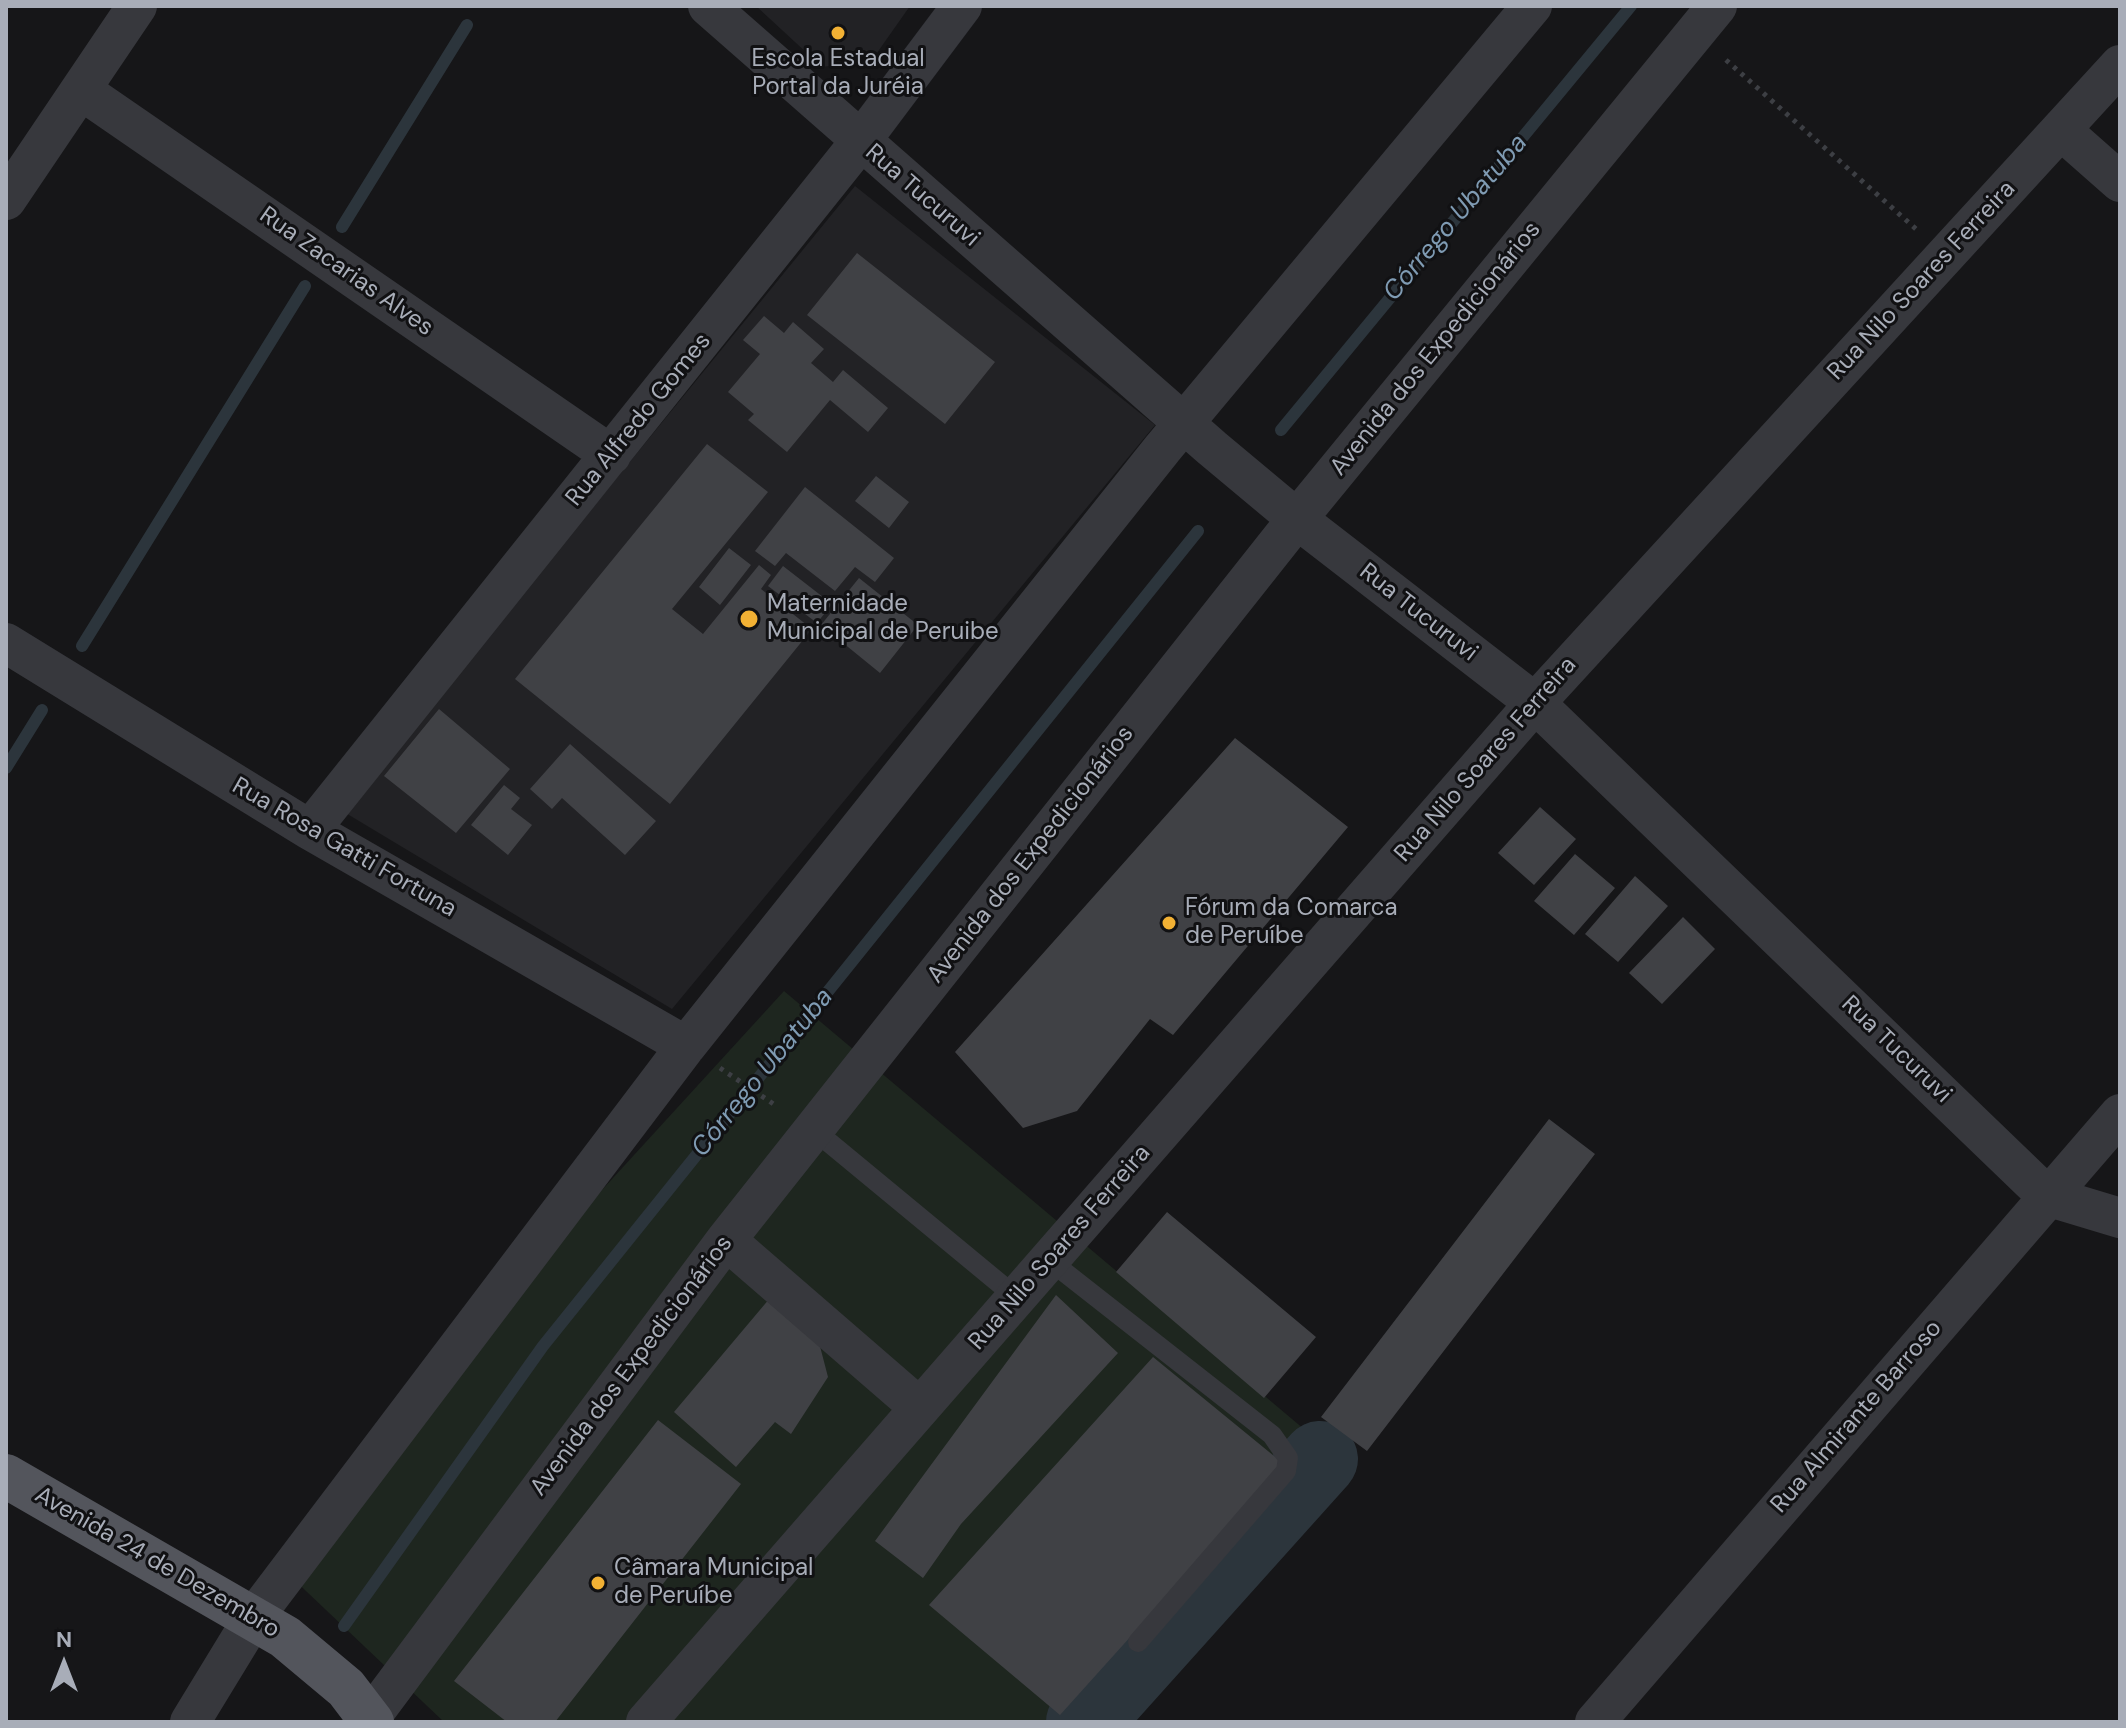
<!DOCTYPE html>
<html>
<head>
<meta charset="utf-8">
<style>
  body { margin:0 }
  #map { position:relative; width:2126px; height:1728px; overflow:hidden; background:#161618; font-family:"DM Sans",sans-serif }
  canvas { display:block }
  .frame { position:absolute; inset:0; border:8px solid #a8adb8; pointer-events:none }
  .north { position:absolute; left:24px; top:1624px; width:80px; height:80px; -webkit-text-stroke:6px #111113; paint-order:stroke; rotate:0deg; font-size:22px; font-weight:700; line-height:32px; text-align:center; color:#a8adb8 }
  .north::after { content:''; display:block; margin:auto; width:28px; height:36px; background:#a8adb8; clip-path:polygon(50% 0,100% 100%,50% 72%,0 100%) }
</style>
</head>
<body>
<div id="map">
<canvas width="2126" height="1728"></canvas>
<div class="frame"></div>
<div class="north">N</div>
</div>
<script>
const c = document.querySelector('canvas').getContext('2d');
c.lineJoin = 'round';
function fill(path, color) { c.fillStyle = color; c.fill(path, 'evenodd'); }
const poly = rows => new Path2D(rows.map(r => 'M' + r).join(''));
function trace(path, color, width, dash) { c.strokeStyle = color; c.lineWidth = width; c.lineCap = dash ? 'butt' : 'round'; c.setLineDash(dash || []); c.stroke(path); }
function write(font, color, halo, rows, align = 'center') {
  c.font = font + ' "DM Sans",sans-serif'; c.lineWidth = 6; c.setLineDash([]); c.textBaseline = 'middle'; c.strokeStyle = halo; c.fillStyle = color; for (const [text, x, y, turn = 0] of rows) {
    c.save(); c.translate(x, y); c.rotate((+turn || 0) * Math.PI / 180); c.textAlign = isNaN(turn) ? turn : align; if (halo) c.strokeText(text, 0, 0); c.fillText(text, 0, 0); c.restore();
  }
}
fill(poly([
  [756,6,910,6,872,60,822,67],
  [855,186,1155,425,672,1009,344,812]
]), '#222225');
fill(poly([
  [784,991,1349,1467,1104,1722,444,1722,287,1573,549,1248]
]), '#1e261f');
trace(poly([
  [342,227,467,25],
  [1281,430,1631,6],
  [82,646,305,286],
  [6,768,42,710],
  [344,1626,543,1346,1198,531]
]), '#2c353c', 12);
trace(poly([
  [1084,1722,1320,1459]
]), '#2c353c', 76);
fill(poly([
  [857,253,995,362,945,424,807,315],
  [764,316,784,333,793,322,824,349,811,363,833,382,843,370,888,408,868,432,830,400,787,452,748,420,754,414,728,392,760,354,743,340],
  [707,444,768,492,672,609,703,634,759,565,771,575,761,589,812,629,670,804,515,679],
  [876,476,909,502,889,528,855,501],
  [805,487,894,558,875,582,855,567,835,591,786,553,775,566,755,551],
  [729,548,751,565,720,605,699,587],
  [783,566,832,604,817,623,768,586],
  [859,578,918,625,880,673,821,625],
  [439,709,510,769,456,833,384,776],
  [1235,738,1348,827,1173,1035,1150,1019,1077,1111,1023,1128,955,1052],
  [570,744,656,821,625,855,562,798,552,809,530,789],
  [504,785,520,798,511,809,532,825,508,855,471,825],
  [1540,807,1576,839,1534,885,1498,853],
  [1575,854,1615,888,1574,935,1534,901],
  [1635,876,1668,906,1618,962,1585,934],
  [1683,917,1715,949,1662,1004,1629,973],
  [1549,1119,1595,1154,1367,1451,1321,1417],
  [1167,1212,1316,1337,1264,1398,1116,1272],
  [1056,1295,1118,1353,961,1524,923,1578,875,1541],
  [770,1298,816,1331,828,1377,791,1434,775,1422,736,1467,674,1412],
  [1153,1357,1285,1465,1060,1715,929,1605],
  [658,1420,741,1484,555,1722,507,1722,454,1681]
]), '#404145');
trace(poly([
  [1726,60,1916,229],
  [720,1068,778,1107]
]), '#3d3f44', 5, [4, 6]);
trace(poly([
  [814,1130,1016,1297],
  [1049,1260,1272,1435,1288,1458,1286,1471,1138,1642]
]), '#37383d', 20);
trace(poly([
  [708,6,1212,448,1297,519,1535,703,2047,1196,2120,1218],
  [81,90,611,455],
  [2061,130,2120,182],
  [6,200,137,6],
  [6,643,310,830,686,1046],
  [310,830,860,142,962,6],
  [726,1240,920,1408],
  [190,1722,254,1617,686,1046,1163,448,1532,6],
  [367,1722,726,1240,1297,519,1717,6],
  [646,1722,1535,703,2120,65],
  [1595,1722,2120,1114]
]), '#37383d', 40);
trace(poly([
  [6,1476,285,1637,346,1688,372,1722]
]), '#53555c', 44);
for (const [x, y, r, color] of [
  [838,33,8,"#f2b134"],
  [749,619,10,"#f2b134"],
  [1169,923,8,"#f2b134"],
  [598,1583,8,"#f2b134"]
]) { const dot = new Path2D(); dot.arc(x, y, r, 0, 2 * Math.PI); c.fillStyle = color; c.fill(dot); trace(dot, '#111113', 3); }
write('24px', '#a8adb8', '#111113', [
  ["Escola Estadual",838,60,"center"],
  ["Portal da Juréia",838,88,"center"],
  ["Maternidade",767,605],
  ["Municipal de Peruibe",767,633],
  ["Fórum da Comarca",1185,909],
  ["de Peruíbe",1185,937],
  ["Câmara Municipal",614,1569],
  ["de Peruíbe",614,1597]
], 'left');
write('24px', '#a8adb8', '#111113', [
  ["Rua Tucuruvi",922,196,41],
  ["Rua Zacarias Alves",346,272,35],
  ["Rua Nilo Soares Ferreira",1922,281,-47],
  ["Avenida dos Expedicionários",1436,349,-51],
  ["Rua Alfredo Gomes",639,420,-51],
  ["Rua Tucuruvi",1418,613,38],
  ["Rua Nilo Soares Ferreira",1486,760,-49],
  ["Rua Rosa Gatti Fortuna",344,848,30],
  ["Avenida dos Expedicionários",1031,855,-52],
  ["Rua Tucuruvi",1896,1050,44],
  ["Rua Nilo Soares Ferreira",1060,1248,-49],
  ["Avenida dos Expedicionários",632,1366,-53],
  ["Rua Almirante Barroso",1857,1417,-49],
  ["Avenida 24 de Dezembro",157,1563,30]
]);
write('italic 26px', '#7f9bb3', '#111113', [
  ["Córrego Ubatuba",1456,218,-50],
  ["Córrego Ubatuba",763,1073,-51]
]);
</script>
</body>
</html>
